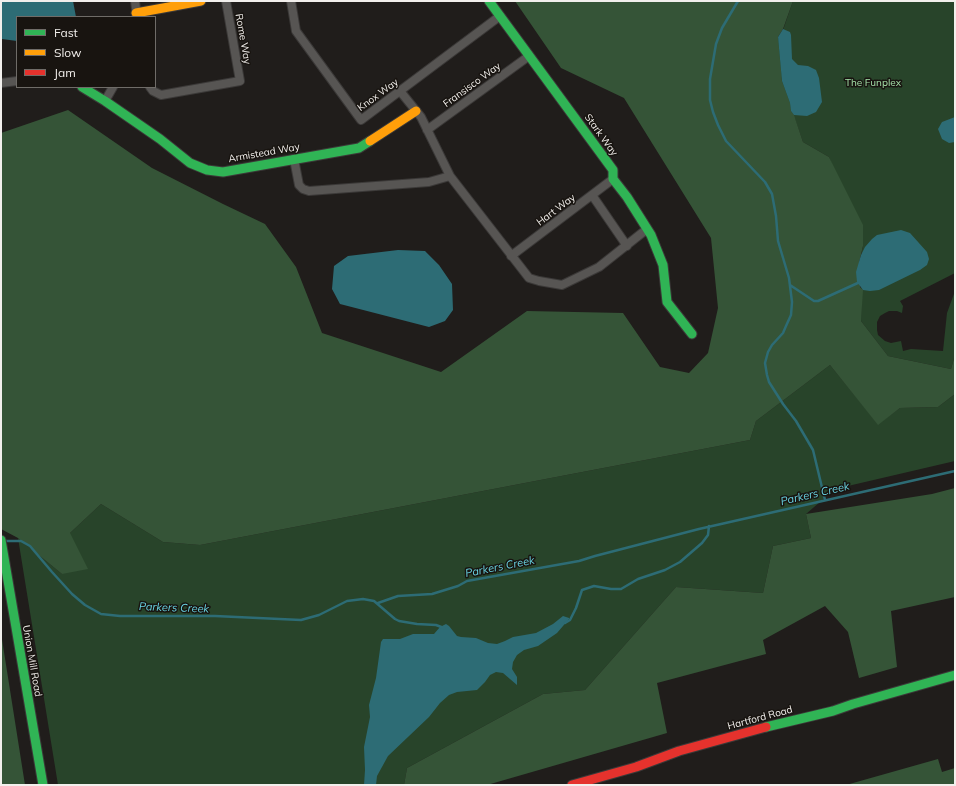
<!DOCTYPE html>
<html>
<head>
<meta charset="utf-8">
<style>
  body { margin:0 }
  #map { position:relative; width:956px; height:786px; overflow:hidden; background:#201d1b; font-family:Mulish,sans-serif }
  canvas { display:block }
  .frame { position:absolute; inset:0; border:2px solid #f2efec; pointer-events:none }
  .legend { position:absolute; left:16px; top:16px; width:140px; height:72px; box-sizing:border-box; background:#181410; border:1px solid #6f6c68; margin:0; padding:5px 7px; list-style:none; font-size:12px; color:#f2efec }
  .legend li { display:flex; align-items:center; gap:8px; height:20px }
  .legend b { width:20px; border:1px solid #6f6c68 }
</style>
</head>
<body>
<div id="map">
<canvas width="956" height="786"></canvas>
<div class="frame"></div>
<ul class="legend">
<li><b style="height:5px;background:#30b455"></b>Fast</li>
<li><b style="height:5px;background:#ff9f0a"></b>Slow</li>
<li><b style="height:5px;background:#e5322d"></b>Jam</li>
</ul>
</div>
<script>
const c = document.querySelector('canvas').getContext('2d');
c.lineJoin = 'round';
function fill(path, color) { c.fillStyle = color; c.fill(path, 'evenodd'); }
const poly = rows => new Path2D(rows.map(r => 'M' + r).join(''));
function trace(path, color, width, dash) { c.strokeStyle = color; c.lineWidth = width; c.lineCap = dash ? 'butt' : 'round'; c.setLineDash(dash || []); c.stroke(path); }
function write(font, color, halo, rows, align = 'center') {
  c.font = font + ' Mulish,sans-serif'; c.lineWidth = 3; c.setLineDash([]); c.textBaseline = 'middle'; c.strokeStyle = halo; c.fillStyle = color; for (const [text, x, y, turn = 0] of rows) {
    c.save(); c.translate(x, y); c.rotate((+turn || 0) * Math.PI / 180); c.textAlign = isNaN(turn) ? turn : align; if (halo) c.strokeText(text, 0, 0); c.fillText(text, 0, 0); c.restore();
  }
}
fill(poly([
  [793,1,955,1,955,273,900,301,903,306,902,313,897,311,889,311,885,313,880,316,877,322,877,330,878,335,885,341,891,343,901,341,903,351,911,349,943,351,947,313,955,291,955,355,951,369,888,356,861,321,862,253,861,255,863,246,829,157,803,142,795,119,788,113,775,46,783,30],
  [830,365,878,424,900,408,938,407,955,394,955,461,835,489,806,514,811,538,773,546,763,593,676,587,585,690,543,694,407,768,404,785,58,785,18,538,62,574,70,533,101,504,163,542,200,545,750,440,756,421]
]), '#28442a');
fill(poly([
  [515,1,793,1,783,29,778,37,782,81,790,103,791,111,794,115,803,142,829,157,863,225,863,246,859,263,860,287,863,290,861,321,888,356,951,369,955,355,955,394,938,407,900,408,878,425,830,365,756,421,750,440,200,545,163,542,101,504,70,533,88,569,62,574,18,538,1,529,1,133,68,110,152,168,223,204,265,224,296,267,322,333,441,372,527,311,623,313,660,367,689,373,708,353,718,308,711,238,624,98,561,68],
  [955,488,955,597,891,611,897,667,859,678,848,632,825,606,763,640,766,654,657,683,667,733,487,785,404,785,407,768,543,694,585,690,676,587,763,593,773,546,811,538,806,514,932,494],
  [1,633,25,785,1,785],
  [938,759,942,772,955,768,955,785,846,785]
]), '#355437');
fill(poly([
  [1,1,73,1,76,17,17,17,17,41,2,39],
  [783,29,790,32,791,35,792,59,798,65,808,66,816,70,819,78,822,102,816,112,807,116,794,115,791,111,790,103,782,81,778,37],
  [955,117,955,142,949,143,942,139,938,129,942,122],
  [901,230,910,233,927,252,929,259,927,265,920,270,879,290,870,291,863,290,857,282,856,272,861,255,865,247,872,239,877,235],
  [398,250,425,251,439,265,452,284,453,310,445,321,429,327,340,304,332,289,334,266,348,256],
  [563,616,569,618,569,619,557,633,538,646,524,650,517,655,513,662,512,669,517,677,517,685,503,673,496,672,490,675,485,682,477,690,457,692,449,695,440,703,429,717,388,756,377,776,376,785,364,785,365,770,364,747,370,717,369,705,376,678,381,642,383,639,400,639,413,634,434,634,440,627,446,624,449,626,457,636,461,637,476,638,488,643,497,644,505,641,513,637,536,633,553,624]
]), '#2d6c75');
trace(poly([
  [738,1,722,28,716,44,710,79,710,100,713,112,718,125,726,141,765,182,772,194,776,216,778,241,789,278,792,302,791,315,786,326,783,333,772,345,768,352,765,363,767,375,769,382,783,404,796,421,813,450,825,500],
  [790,285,814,301,818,301,860,282],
  [3,541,21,541,30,546,52,572,72,594,85,605,101,614,120,616,215,616,301,620,319,615,347,601,363,599,374,601,395,619,399,621,417,624,436,625,444,628],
  [378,603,398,596,432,594,458,586,467,581,579,561,595,556,699,529,955,471],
  [565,623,570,620,576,608,582,590,594,586,611,589,621,589,638,579,665,570,680,562,702,543,708,535,709,526]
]), '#2d6c75', 2.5);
const street = poly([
  [135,1,137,17],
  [291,1,296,31,361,120,500,16],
  [1,83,17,81],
  [150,87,153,91,161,95,240,81,226,1],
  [400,91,421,117,450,176,529,278,539,281,562,285,599,267,647,229],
  [105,101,113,87],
  [427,130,529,56],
  [294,159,299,185,303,189,309,191,429,182,450,176],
  [592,195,627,246],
  [511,256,613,179]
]);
const fast = poly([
  [489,1,613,170,613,179,627,197,651,235,663,265,667,302,692,334],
  [82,87,105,101,160,139,190,163,207,170,223,172,359,148,370,141],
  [1,540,43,785],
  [766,727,833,711,853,704,955,675]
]);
const slow = poly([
  [136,13,201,1],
  [370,141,416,111]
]);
const jam = poly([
  [572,785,636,767,679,751,766,727]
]);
trace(street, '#3b3938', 10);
trace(fast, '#3b3938', 11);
trace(slow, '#3b3938', 11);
trace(jam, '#3b3938', 11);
trace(street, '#575553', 8);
trace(fast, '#30b455', 9);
trace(slow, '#ff9f0a', 9);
trace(jam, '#e5322d', 9);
write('10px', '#f2efec', '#181410', [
  ["Rome Way",243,39,80],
  ["Fransisco Way",472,85,-36],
  ["Knox Way",378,95,-36],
  ["Stark Way",601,135,54],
  ["Armistead Way",264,153,-10],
  ["Hart Way",556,210,-37],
  ["Union Mill Road",32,661,80],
  ["Hartford Road",760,718,-15]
]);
write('10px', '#a6e3aa', '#181410', [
  ["The Funplex",873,83]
]);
write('italic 11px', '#69d4e3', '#181410', [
  ["Parkers Creek",815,494,-13],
  ["Parkers Creek",500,567,-11],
  ["Parkers Creek",174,608,2]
]);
</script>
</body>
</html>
